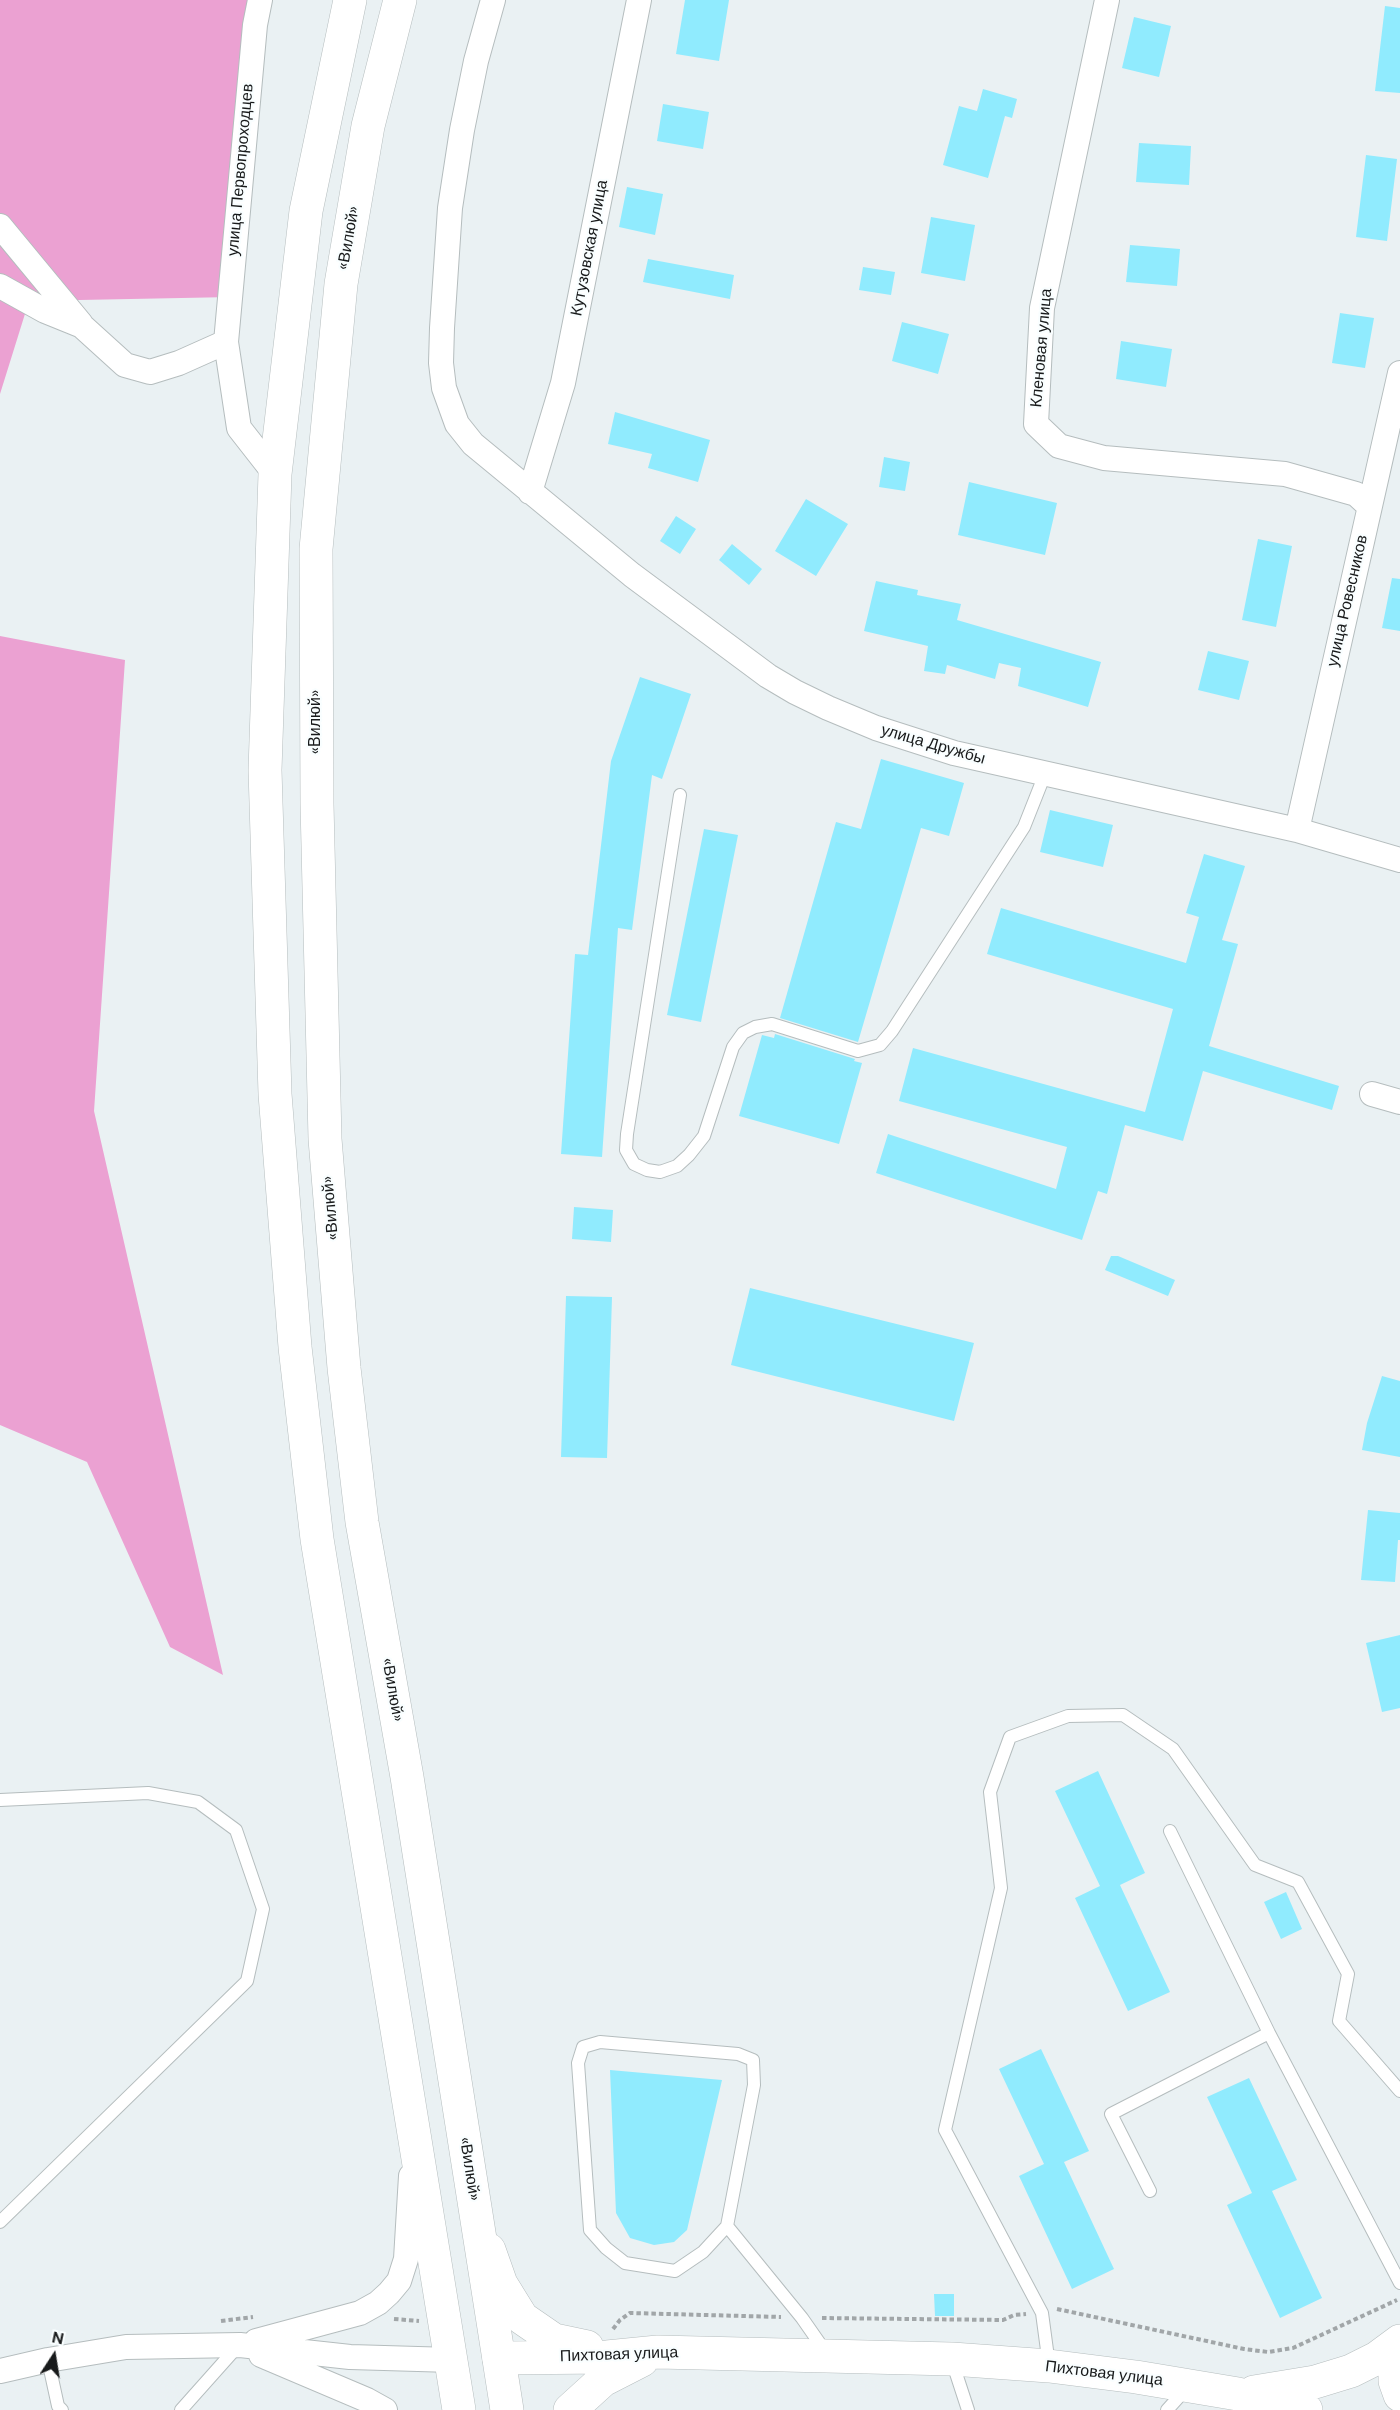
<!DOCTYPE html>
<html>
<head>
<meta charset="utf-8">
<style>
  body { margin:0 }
  #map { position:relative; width:1400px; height:2410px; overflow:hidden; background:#eaf1f3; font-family:"DM Sans",sans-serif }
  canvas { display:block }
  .north { position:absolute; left:24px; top:2326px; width:60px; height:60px; -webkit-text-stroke:4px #f9feff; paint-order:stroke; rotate:12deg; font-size:16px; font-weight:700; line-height:24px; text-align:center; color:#181a1b }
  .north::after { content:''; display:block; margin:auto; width:21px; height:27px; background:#181a1b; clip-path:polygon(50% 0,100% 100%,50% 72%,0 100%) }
</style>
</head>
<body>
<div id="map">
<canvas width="1400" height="2410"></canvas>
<div class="north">N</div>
</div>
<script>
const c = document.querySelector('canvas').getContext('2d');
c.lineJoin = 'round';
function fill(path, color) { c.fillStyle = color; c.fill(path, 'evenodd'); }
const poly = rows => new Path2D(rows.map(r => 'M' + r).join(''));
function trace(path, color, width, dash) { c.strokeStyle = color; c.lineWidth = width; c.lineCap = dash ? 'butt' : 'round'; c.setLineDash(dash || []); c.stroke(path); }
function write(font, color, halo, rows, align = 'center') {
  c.font = font + ' "DM Sans",sans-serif'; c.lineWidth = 4.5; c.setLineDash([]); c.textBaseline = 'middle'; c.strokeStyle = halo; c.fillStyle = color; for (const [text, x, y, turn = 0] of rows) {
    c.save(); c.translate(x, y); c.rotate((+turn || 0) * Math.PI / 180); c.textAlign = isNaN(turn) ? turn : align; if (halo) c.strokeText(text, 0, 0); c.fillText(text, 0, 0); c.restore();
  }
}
fill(poly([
  [0,0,260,0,232,297,29,301,0,394],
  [0,636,125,660,94,1111,223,1675,170,1647,87,1462,0,1425]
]), '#eba1d2');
fill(poly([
  [685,0,729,0,719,61,676,54],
  [1385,6,1400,8,1400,93,1375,91],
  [1134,17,1171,26,1159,77,1122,68],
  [983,89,1017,99,1012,118,1005,116,988,178,943,165,959,106,977,111],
  [663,104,709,112,703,149,657,141],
  [1139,143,1191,146,1189,185,1136,182],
  [1366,155,1397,159,1387,241,1356,237],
  [627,187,663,194,655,235,619,227],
  [931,217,975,225,965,281,921,273],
  [1130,245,1180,249,1177,286,1126,282],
  [648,259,734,275,730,299,643,282],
  [863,267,895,272,891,295,859,290],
  [1340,313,1374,318,1365,368,1332,363],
  [902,322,949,334,938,374,892,361],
  [1121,341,1172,349,1166,387,1116,379],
  [615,412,710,440,698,482,648,468,652,454,608,444],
  [884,457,910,462,905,491,879,487],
  [969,482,1057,503,1045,555,958,535],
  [806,499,848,524,816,576,775,551],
  [676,516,696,529,680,554,660,541],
  [1258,539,1292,546,1276,627,1242,620],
  [732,544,762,569,749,585,719,560],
  [1392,578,1400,579,1400,631,1382,628],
  [876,581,918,590,917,595,961,604,957,620,1101,662,1088,707,1018,686,1021,668,999,663,995,679,947,665,945,674,924,671,928,646,864,631],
  [1208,651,1249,661,1239,700,1198,690],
  [640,677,691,694,662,779,652,775,632,930,618,928,602,1157,561,1154,575,954,588,955,611,761],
  [881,759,964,783,949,836,921,828,858,1042,780,1018,836,822,861,829],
  [1050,810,1113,825,1103,867,1040,852],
  [704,829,738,835,701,1022,667,1015],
  [1204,854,1245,866,1222,940,1238,944,1209,1046,1339,1086,1332,1110,1203,1071,1183,1141,1125,1125,1107,1194,1098,1191,1082,1240,876,1173,888,1134,1056,1189,1067,1147,899,1101,913,1048,1145,1112,1173,1009,987,954,1001,908,1186,963,1199,917,1186,913],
  [775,1034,855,1059,854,1061,862,1063,839,1144,739,1116,762,1035,774,1038],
  [574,1207,613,1210,611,1242,572,1239],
  [1111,1256,1118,1256,1175,1280,1168,1296,1105,1270],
  [750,1288,974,1343,954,1421,731,1365],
  [566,1296,612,1297,607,1458,561,1457],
  [1382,1376,1400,1381,1400,1457,1362,1450,1367,1423],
  [1368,1510,1400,1513,1400,1540,1398,1540,1395,1582,1361,1580],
  [1400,1635,1400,1708,1382,1712,1366,1643],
  [1098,1771,1145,1873,1120,1885,1170,1992,1128,2011,1075,1898,1100,1886,1055,1791],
  [1286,1892,1302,1929,1281,1939,1264,1902],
  [1041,2049,1089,2151,1064,2162,1114,2269,1072,2289,1019,2176,1044,2164,999,2069],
  [610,2070,722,2080,687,2230,674,2242,654,2245,630,2238,616,2213],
  [1249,2078,1297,2180,1272,2191,1322,2298,1280,2318,1227,2205,1252,2193,1207,2097],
  [934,2294,954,2294,954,2316,935,2316]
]), '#90ebfe');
const lane = poly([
  [680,795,627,1134,626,1150,634,1164,647,1170,660,1172,677,1166,689,1155,704,1136,733,1047,743,1033,755,1027,772,1024,858,1051,880,1045,892,1031,1024,827,1045,774],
  [0,1800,148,1793,198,1802,236,1830,263,1909,247,1981,0,2222],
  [1170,1831,1269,2033,1400,2283],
  [600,2042,738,2054,753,2060,754,2085,727,2226,703,2252,675,2271,625,2263,606,2248,590,2230,578,2063,583,2047,600,2042],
  [1150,2191,1111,2114,1269,2033],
  [727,2226,802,2318,825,2351],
  [48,2360,58,2406,62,2410],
  [952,2361,968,2410],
  [1049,2365,1042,2313,945,2130,1001,1888,990,1792,1010,1737,1068,1716,1123,1715,1173,1749,1255,1865,1298,1882,1348,1974,1339,2021,1400,2091],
  [181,2410,238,2346],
  [1167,2410,1186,2389]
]);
const street = poly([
  [260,0,255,25,226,342,239,428,275,474],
  [493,0,476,61,462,130,450,208,442,328,441,363,444,388,457,424,473,444,632,575,768,676,795,692,828,708,876,728,954,753,1297,830,1400,860],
  [1107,0,1042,308,1036,424,1059,446,1104,458,1285,474,1356,494,1369,506],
  [0,226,81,324],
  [0,286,45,311,82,326,125,365,150,372,179,363,226,342],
  [530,492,563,383,639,0],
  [1297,830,1400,373],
  [1372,1094,1400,1102],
  [256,2341,360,2313,378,2303,389,2293,399,2281,406,2259,411,2176],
  [261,2355,367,2400,385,2410],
  [0,2371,48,2360,126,2347,240,2345,350,2357,452,2360]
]);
const secondary = poly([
  [489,2250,501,2284,522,2318,554,2340,587,2347],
  [1400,2348,1395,2370,1395,2381,1400,2395],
  [499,2358,607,2357,658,2352,952,2359,1049,2366,1136,2377,1238,2394,1306,2410],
  [1254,2392,1315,2382,1351,2371,1377,2358,1400,2341],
  [570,2410,603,2380,642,2360]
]);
const highway = poly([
  [350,0,306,211,275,474,265,770,275,1094,295,1347,317,1539,459,2410],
  [400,0,368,126,341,284,316,549,317,804,325,1139,344,1368,362,1522,407,1777,507,2410]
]);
trace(lane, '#b5bdbe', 14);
trace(street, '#b5bdbe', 26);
trace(secondary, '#b5bdbe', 34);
trace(highway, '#b5bdbe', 34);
trace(poly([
  [1057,2309,1244,2349,1268,2352,1293,2348,1397,2300],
  [822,2318,1003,2320,1014,2315,1026,2314],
  [394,2319,419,2321],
  [221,2321,253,2317],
  [613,2329,620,2320,630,2313,781,2317]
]), '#a1a6a8', 4, [4.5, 3]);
trace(lane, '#fff', 12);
trace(street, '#fff', 24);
trace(secondary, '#fff', 33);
trace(highway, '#fff', 33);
write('16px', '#181a1b', '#f9feff', [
  ["улица Первопроходцев",241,170,-85],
  ["«Вилюй»",349,238,-80],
  ["Кутузовская улица",590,248,-79],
  ["Кленовая улица",1042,348,-85],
  ["улица Ровесников",1348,601,-77],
  ["«Вилюй»",316,722,-90],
  ["улица Дружбы",933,745,16],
  ["«Вилюй»",331,1208,-95],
  ["«Вилюй»",392,1690,80],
  ["«Вилюй»",469,2169,81],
  ["Пихтовая улица",619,2355,-2],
  ["Пихтовая улица",1104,2374,7]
]);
</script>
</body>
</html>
